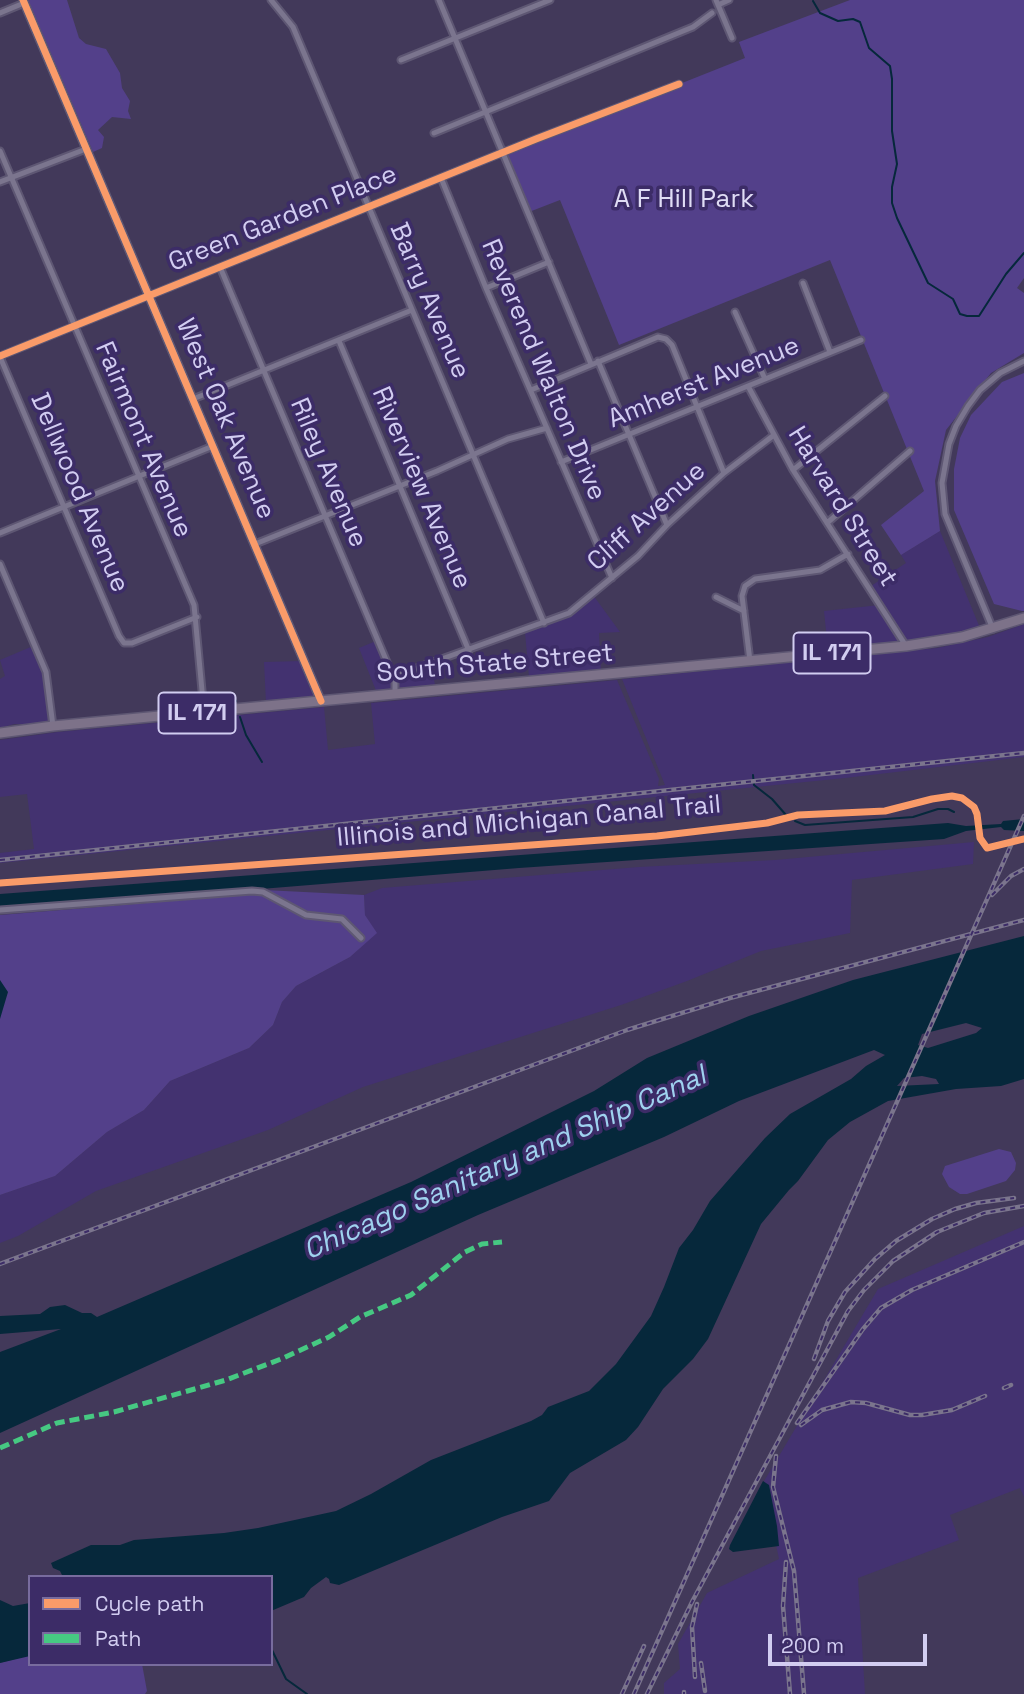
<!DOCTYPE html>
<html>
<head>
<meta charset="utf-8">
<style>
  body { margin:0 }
  #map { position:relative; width:1024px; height:1694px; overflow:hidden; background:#42395a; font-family:"Space Grotesk",sans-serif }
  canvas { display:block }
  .legend { position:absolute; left:28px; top:1575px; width:245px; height:91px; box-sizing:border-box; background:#3c2c67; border:2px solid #786c9e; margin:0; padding:9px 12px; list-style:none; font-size:21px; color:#d2cdf1 }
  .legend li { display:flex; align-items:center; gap:14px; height:35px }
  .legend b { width:35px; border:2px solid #786c9e }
  .scale { position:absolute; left:768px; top:1634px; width:159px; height:32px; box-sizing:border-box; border:4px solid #d2cdf1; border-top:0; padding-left:9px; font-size:21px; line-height:24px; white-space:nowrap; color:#d2cdf1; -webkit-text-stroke:5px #3c2c67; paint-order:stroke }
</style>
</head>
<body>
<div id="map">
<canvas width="1024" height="1694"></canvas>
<ul class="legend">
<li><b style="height:9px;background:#fa9b69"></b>Cycle path</li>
<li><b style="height:9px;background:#46c982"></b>Path</li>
</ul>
<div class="scale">200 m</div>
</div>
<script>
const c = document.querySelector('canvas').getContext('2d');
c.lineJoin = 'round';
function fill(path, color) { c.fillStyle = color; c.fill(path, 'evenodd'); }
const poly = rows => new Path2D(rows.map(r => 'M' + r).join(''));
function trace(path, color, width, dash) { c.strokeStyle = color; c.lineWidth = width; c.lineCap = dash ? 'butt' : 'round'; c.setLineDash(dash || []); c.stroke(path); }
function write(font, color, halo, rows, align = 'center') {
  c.font = font + ' "Space Grotesk",sans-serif'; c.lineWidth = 7; c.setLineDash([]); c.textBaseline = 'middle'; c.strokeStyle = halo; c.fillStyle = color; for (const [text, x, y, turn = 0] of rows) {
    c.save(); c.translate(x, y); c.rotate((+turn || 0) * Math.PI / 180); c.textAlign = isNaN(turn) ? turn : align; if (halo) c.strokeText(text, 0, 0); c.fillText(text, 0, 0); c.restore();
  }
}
fill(poly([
  [940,531,980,628,954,636,908,642,871,586,906,563,901,555],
  [593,595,620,632,599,633,601,671,529,677,525,632,569,615],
  [880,605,906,643,828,650,824,611],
  [1024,624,1024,757,845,778,0,863,0,853,34,849,27,794,0,797,0,740,58,732,324,707,328,750,375,744,371,703,617,680,659,779,658,786,665,785,622,679,937,648,988,637],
  [376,641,393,680,394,691,377,693,359,648],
  [33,646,45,672,51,724,14,724,0,728,0,679,5,676,0,660],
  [302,661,318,698,266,703,264,662],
  [432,668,435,685,401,688,397,685,406,676],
  [974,842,973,864,852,880,850,933,761,951,687,981,621,1005,363,1087,268,1130,96,1191,18,1236,0,1243,0,1195,55,1176,107,1132,144,1110,170,1081,249,1048,273,1025,282,1002,296,986,350,957,376,933,365,915,364,895,382,888,639,867,775,860],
  [1024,1226,1024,1497,1020,1488,950,1515,959,1540,858,1578,865,1694,664,1694,664,1683,680,1669,678,1644,707,1593,779,1559,763,1483,878,1289]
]), '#433270');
fill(poly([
  [28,0,67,0,79,38,86,44,106,49,120,73,122,88,130,101,128,111,131,119,112,117,98,130,104,137,102,148,93,152],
  [850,0,1024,0,1024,278,1017,288,1024,293,1024,353,991,373,946,430,935,481,940,531,901,555,881,525,924,491,830,260,619,345,560,200,529,212,506,153,745,58,739,42],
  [1024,373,1024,611,1022,611,994,604,954,510,954,469,960,438,971,415,1002,382],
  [264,890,364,895,365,915,377,933,350,957,296,986,282,1002,273,1025,249,1048,170,1081,144,1110,107,1132,55,1176,0,1195,0,915,245,895],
  [999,1149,1011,1152,1016,1163,1015,1170,1006,1181,967,1194,960,1194,949,1187,942,1174,945,1166],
  [26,1656,30,1656,30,1664,142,1664,147,1691,145,1694,0,1694,0,1663]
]), '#53408a');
fill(poly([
  [1024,819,1024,831,1004,830,1001,827,966,831,944,839,519,868,150,898,0,906,0,894,948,823,966,826,1001,824,1003,821],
  [1024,936,1024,1079,1001,1086,956,1089,888,1101,850,1122,828,1140,798,1181,789,1190,761,1224,708,1339,693,1359,663,1389,638,1427,626,1440,570,1473,549,1501,502,1517,339,1585,330,1583,329,1579,326,1577,311,1588,304,1597,271,1611,271,1577,63,1577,60,1571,53,1568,51,1563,91,1545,120,1545,134,1540,224,1533,258,1528,336,1511,371,1494,431,1460,531,1421,542,1415,548,1407,589,1391,616,1364,651,1316,664,1287,679,1248,693,1230,710,1201,765,1138,790,1114,851,1079,866,1066,885,1055,874,1050,739,1101,664,1137,478,1215,0,1433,0,1352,61,1329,0,1334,0,1316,40,1314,50,1307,65,1305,82,1313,91,1313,97,1317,411,1182,594,1091,647,1058,749,1016,853,980],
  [966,1023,982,1028,976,1033,928,1048,918,1045,922,1034],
  [922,1076,936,1079,939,1084,897,1086,904,1078],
  [0,980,8,992,0,1019],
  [763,1481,769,1485,777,1526,779,1546,733,1552,729,1549,730,1545],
  [0,1600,13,1606,30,1603,30,1656,0,1663]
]), '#06283b');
trace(poly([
  [813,1,820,13,838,21,853,19,860,22,869,48,890,66,892,79,892,131,897,164,892,187,892,203,897,218,928,283,953,299,960,314,967,316,979,316,1006,274,1024,253],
  [207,698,230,694,236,701],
  [240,717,246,735,262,762],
  [753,775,754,785,772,799,786,815],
  [795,821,805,825,913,817,938,809,948,809,954,812],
  [271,1648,286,1679,307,1694]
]), '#06283b', 2);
const minor = poly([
  [271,0,293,27,544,623],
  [439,0,591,364],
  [716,0,732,38],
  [718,5,729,0],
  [0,13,24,3],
  [401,60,550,0],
  [434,133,693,27,712,13],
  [0,151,194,605,204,712],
  [441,178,486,288,612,578],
  [0,182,86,149],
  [220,267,395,681,395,694],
  [803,283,830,352],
  [486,288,549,262],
  [735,312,765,379],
  [339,341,469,651],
  [0,356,536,139,679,84],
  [0,357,119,636,124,643,132,643,197,617],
  [598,361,667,525],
  [748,386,793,470,906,646],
  [531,390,658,337,666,339,672,345,724,473],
  [193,399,412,310],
  [561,462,861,340],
  [793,470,885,396],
  [827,523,910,451],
  [0,533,213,446],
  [255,544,437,471,508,439,547,428],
  [0,564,46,672,53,726],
  [716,597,744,611],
  [993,629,945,514,942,483,949,444,956,426,968,406,980,390,1000,373,1024,361],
  [750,661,742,596,745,586,755,579,820,570,848,554],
  [395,681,400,674,569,613,638,556,667,525,724,473,774,435],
  [0,910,252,891,263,892,306,915,342,919,361,938]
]);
const tertiary = poly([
  [23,0,321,701]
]);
const primary = poly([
  [0,733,53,726,906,646,962,637,1024,618]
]);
trace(minor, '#5e5773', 9);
trace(tertiary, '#5e5773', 10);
trace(primary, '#5e5773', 12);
trace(minor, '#7b758e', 5);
trace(tertiary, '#7b758e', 7);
trace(primary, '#7d7289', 9);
const rail = poly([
  [0,860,1024,753],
  [992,895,1011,876,1024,869],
  [0,1264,627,1030,730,998,1024,920],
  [814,1359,828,1321,845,1292,875,1259,896,1241,932,1219,955,1209,976,1203,1014,1198],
  [1004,1388,1011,1385],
  [797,1423,863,1329,881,1308,912,1290,1024,1242],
  [801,1425,822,1410,851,1402,866,1403,910,1415,922,1415,952,1410,985,1396],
  [776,1456,773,1487,794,1571,804,1694],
  [786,1562,783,1606,790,1694],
  [701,1663,705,1691],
  [695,1677,692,1627,697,1604],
  [684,1692,684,1694],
  [622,1694,644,1646],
  [634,1694,1024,816],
  [647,1694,693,1600,798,1404,848,1311,864,1290,893,1261,937,1232,984,1213,1024,1206]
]);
trace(rail, '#7b758d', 4.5);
trace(rail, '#3c2c67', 2, [5]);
trace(poly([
  [0,1448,57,1423,114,1412,226,1380,281,1359,329,1337,360,1317,411,1295,465,1252,482,1244,502,1242]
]), '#46c982', 5, [10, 5]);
trace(poly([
  [23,0,321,701],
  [0,356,536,139,679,84],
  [0,883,657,836,767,823,798,815,885,811,932,799,952,796,962,798,974,807,977,814,980,838,987,848,1024,839]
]), '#fa9b69', 7);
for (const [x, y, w] of [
  [832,653,77],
  [197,713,77]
]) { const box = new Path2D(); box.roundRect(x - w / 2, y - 20.5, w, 41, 5); c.fillStyle = '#3c2c67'; c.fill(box); trace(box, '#d2cdf1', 2); }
write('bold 24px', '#d2cdf1', null, [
  ["IL 171",832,653],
  ["IL 171",197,713]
]);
write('26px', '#e0ddf5', '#3c2c67', [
  ["A F Hill Park",684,200]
]);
write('26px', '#d2cdf1', '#3c2c67', [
  ["Green Garden Place",283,219,-22],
  ["Barry Avenue",429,301,67],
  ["Reverend Walton Drive",543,370,67],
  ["Amherst Avenue",704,383,-22],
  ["West Oak Avenue",225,419,67],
  ["Fairmont Avenue",143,440,67],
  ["Riley Avenue",328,473,67],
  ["Riverview Avenue",421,488,67],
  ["Dellwood Avenue",79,493,67],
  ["Harvard Street",842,507,58],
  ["Cliff Avenue",647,517,-42],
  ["South State Street",495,664,-5],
  ["Illinois and Michigan Canal Trail",529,822,-5]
]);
write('italic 28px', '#9fd2ef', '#3c2c67', [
  ["Chicago Sanitary and Ship Canal",505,1164,-24]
]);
</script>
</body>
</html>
